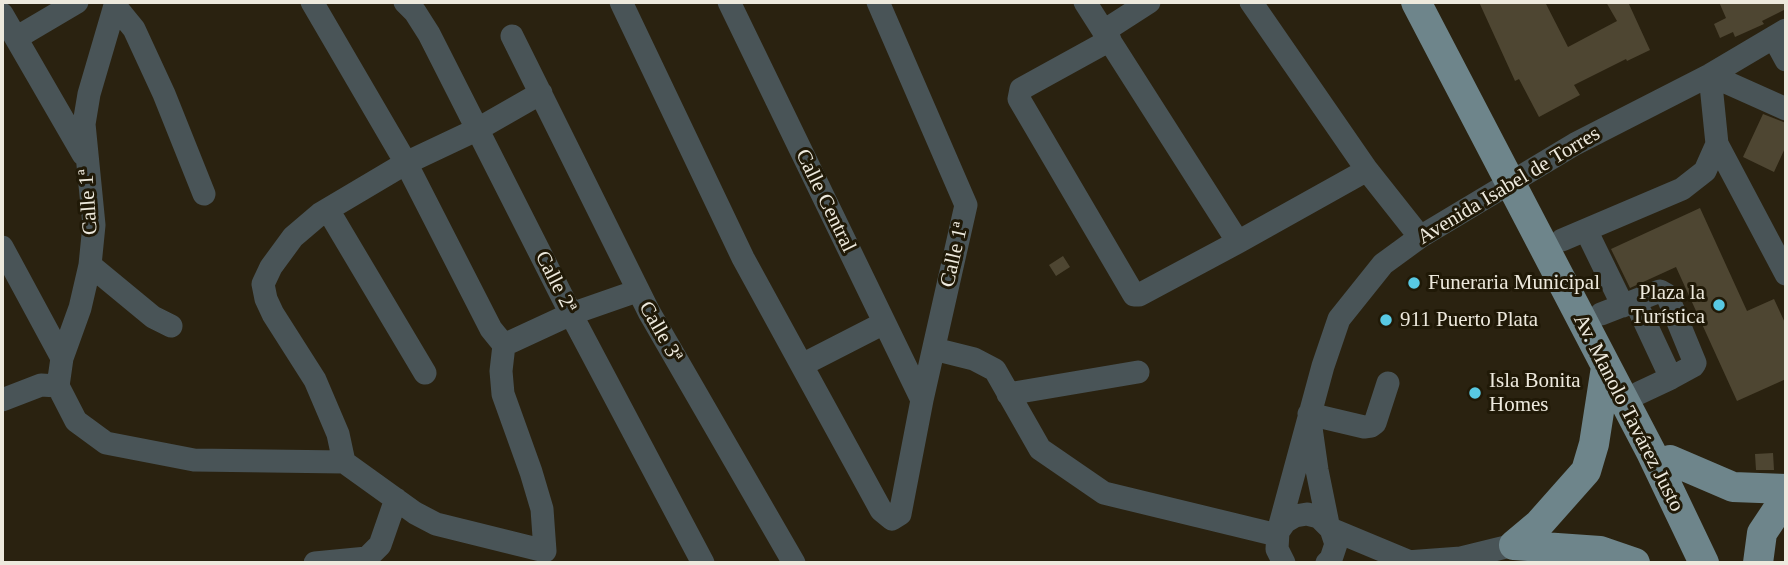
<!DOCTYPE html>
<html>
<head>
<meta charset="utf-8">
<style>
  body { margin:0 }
  #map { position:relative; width:1788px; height:565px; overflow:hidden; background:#2a2210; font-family:Georgia,serif }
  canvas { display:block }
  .frame { position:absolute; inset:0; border:4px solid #ede9dd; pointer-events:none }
</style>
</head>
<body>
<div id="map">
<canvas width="1788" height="565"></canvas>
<div class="frame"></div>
</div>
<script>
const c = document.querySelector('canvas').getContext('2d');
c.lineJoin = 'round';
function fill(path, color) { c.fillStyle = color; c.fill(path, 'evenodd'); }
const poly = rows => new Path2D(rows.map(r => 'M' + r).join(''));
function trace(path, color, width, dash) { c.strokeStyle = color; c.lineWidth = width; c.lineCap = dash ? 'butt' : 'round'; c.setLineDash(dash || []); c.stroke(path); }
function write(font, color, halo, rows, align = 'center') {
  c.font = font + ' Georgia,serif'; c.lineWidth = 6; c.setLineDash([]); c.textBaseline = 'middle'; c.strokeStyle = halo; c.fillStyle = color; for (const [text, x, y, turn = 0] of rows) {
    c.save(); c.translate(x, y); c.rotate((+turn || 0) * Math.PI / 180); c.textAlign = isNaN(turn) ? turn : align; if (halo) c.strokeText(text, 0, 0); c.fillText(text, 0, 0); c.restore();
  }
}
fill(poly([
  [1479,2,1545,2,1568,47,1617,21,1606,2,1628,2,1650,50,1627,61,1626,59,1574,85,1580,95,1539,117,1519,79,1515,81],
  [1719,2,1786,2,1786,9,1762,21,1764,24,1735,37,1733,32,1720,38,1714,24,1726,18],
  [1763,114,1786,123,1786,146,1774,172,1743,157],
  [1700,208,1747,311,1774,299,1786,325,1786,379,1737,401,1676,267,1630,288,1611,249],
  [1063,256,1070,267,1056,276,1049,265],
  [1773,453,1774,470,1756,470,1755,454]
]), '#4e4632');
trace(poly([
  [312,2,406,163,491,329,504,345],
  [405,2,415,12,429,34,571,314,703,563],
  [621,2,743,258,881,510,892,519,900,514,922,400,966,205,878,2],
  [729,2,922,400],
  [1085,2,1238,242],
  [1251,2,1367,170,1420,237],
  [116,7,134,29,164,94,204,194],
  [2,14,83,154],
  [1104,31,1149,2],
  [512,36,649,312,794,563],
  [16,38,77,2],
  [1774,38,1786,60],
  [1110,40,1021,89,1019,99,1134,295,1139,295,1238,242,1367,170],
  [1710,75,1786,109],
  [1717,144,1786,274],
  [328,210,425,373],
  [1586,230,1623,306],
  [1562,240,1682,189,1705,171,1717,144,1710,75],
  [2,247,62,358],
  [90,265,153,317,171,326],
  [1635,301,1671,378],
  [1601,314,1660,291,1667,295,1695,363,1693,366,1671,378,1639,393],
  [504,345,571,314,637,291],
  [934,349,974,359,995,370,1040,449,1104,493,1277,535],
  [802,365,884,323],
  [58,386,76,421,106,443,194,460,344,462,415,513,436,524,545,551,542,509,531,472,503,394,501,371,504,345],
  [58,386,62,358,80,308,90,265,94,225,84,124,89,94,116,2],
  [1008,394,1138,372],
  [2,400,41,385,58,386],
  [1309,414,1364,427,1371,426,1375,423,1388,383],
  [1311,428,1317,470,1328,524],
  [344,462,338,434,315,380,273,314,266,299,263,284,271,267,293,237,320,214,406,163,478,129,541,93],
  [1278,532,1323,366,1339,319,1383,264,1420,237,1575,144,1710,75,1786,30],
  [315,563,367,558,380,545,396,499],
  [1284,563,1277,549,1278,532,1285,522,1295,516,1307,514,1319,517,1331,529,1408,561],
  [1327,563,1331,559,1336,544,1331,529],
  [1393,563,1461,558,1514,545]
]), '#495457', 23);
trace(poly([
  [1416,2,1651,452,1704,563],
  [1670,460,1733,487,1786,489],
  [1514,545,1539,524,1586,471,1594,444,1606,367],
  [1514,545,1600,551,1635,563],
  [1758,563,1762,533,1786,497]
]), '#6e858b', 30);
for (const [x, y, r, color] of [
  [1414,283,7,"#58c9e3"],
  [1719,305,7,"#58c9e3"],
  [1386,320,7,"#58c9e3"],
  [1475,393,7,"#58c9e3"]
]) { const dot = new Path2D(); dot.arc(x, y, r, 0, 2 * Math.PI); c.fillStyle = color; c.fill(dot); trace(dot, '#201907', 2.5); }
write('21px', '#ede9dd', '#201907', [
  ["Avenida Isabel de Torres",1509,186,-31],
  ["Calle Central",825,201,64],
  ["Calle 1ª",89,202,-94],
  ["Calle 1ª",955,255,-77],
  ["Calle 2ª",555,282,63],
  ["Calle 3ª",660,332,60],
  ["Av. Manolo Tavárez Justo",1628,413,63]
]);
write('21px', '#ede9dd', '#201907', [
  ["Funeraria Municipal",1428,283],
  ["Plaza la",1705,293,"right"],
  ["Turística",1705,317,"right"],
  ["911 Puerto Plata",1400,320],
  ["Isla Bonita",1489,381],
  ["Homes",1489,405]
], 'left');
</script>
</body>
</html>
